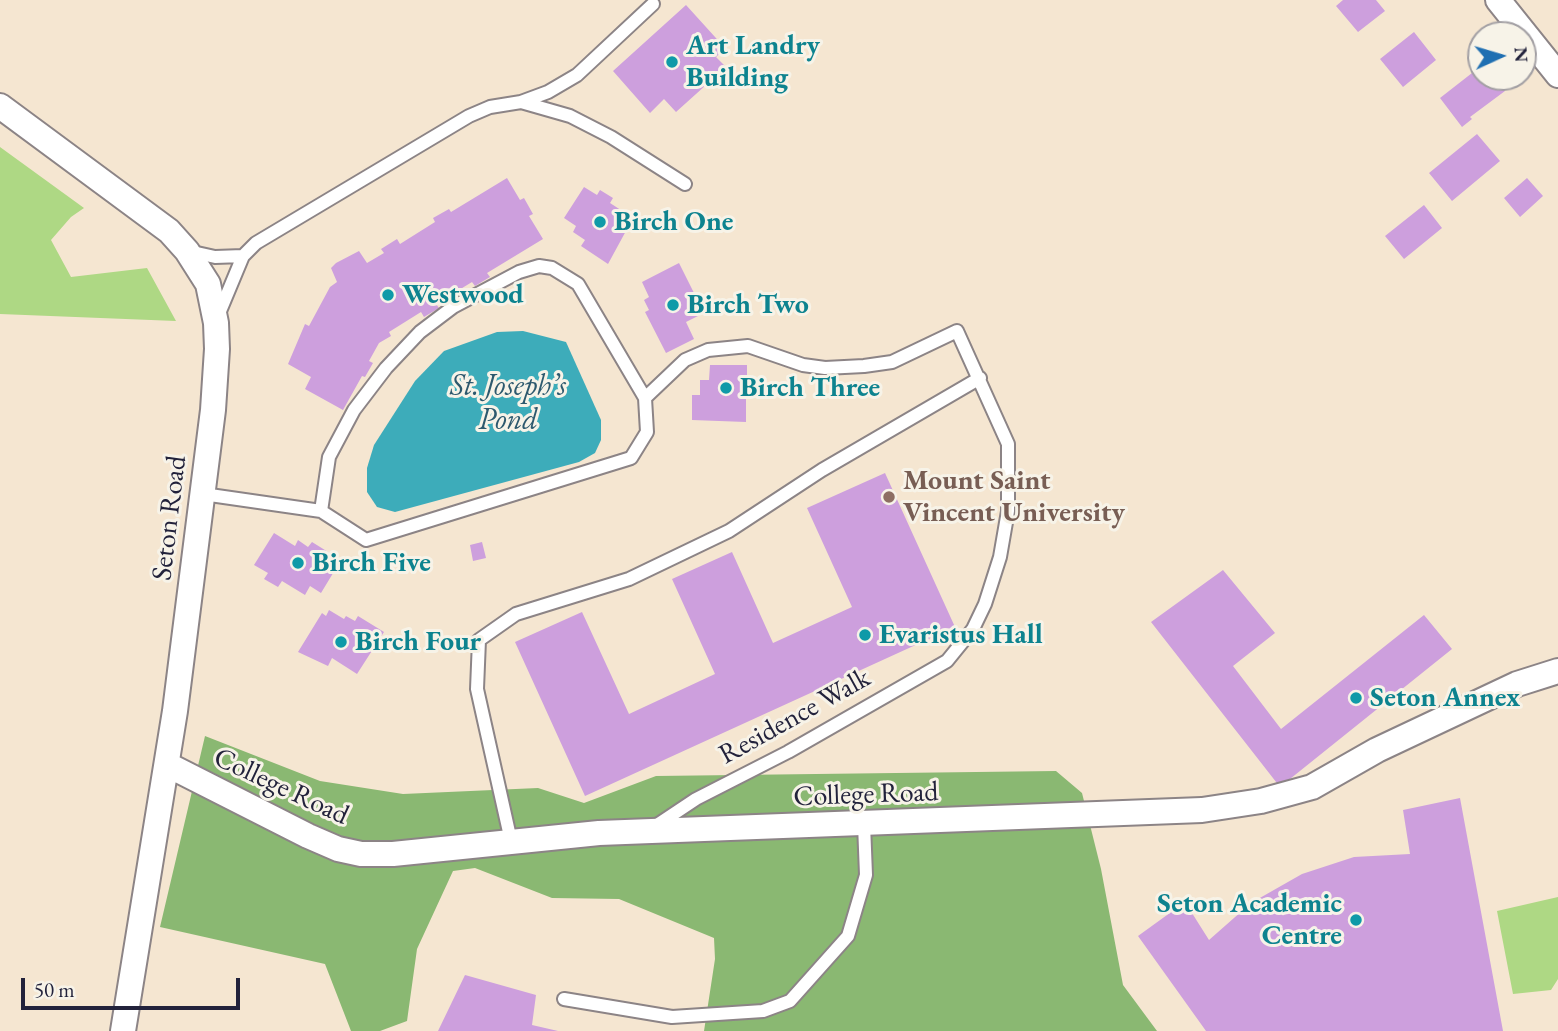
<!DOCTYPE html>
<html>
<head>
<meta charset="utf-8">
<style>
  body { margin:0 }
  #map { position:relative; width:1558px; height:1031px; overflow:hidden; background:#f5e6d1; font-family:"EB Garamond",serif }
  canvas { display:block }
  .north { position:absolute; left:1467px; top:21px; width:70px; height:70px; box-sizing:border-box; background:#f7f3e8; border:2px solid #a29fa3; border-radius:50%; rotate:86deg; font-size:19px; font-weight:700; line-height:28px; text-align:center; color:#22223b }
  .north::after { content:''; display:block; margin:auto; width:24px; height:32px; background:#1f6fb2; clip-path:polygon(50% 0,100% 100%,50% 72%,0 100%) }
  .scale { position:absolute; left:21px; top:978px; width:219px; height:32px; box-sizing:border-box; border:4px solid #22223b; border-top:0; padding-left:9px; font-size:21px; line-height:24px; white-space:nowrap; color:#22223b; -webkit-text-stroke:5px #f7f3e8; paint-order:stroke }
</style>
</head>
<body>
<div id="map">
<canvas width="1558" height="1031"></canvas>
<div class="north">N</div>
<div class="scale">50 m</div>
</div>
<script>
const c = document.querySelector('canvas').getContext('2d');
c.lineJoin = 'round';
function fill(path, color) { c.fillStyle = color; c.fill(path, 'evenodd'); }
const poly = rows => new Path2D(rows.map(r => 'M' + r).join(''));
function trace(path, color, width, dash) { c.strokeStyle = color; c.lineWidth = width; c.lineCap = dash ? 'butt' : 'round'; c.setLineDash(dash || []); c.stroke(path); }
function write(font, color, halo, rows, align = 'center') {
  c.font = font + ' "EB Garamond",serif'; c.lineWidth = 6; c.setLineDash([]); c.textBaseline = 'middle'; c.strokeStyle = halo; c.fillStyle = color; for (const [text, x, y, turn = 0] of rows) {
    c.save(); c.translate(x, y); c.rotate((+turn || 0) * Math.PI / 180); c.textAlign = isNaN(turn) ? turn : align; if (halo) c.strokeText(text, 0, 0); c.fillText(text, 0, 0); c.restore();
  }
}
fill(poly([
  [0,147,84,208,71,217,51,240,71,277,147,268,176,321,0,314],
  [1558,897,1558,979,1551,990,1513,994,1497,911]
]), '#aed884');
fill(poly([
  [205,736,320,781,403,794,538,788,584,803,656,776,1056,771,1082,793,1101,869,1123,985,1157,1031,704,1031,715,959,714,938,619,899,552,898,475,868,453,871,417,949,407,1021,380,1031,351,1031,325,964,160,927]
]), '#8ab872');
fill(poly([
  [523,331,566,342,601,420,601,440,595,453,579,462,395,512,377,507,367,492,367,468,374,445,415,381,444,351,497,332]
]), '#3dacba');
fill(poly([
  [1343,0,1376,0,1385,11,1358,32,1336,6],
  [686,5,725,48,716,57,726,67,676,112,664,99,650,113,613,71],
  [1414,32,1436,60,1403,87,1380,59],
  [1481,66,1481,77,1494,77,1505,91,1470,117,1472,119,1462,127,1440,98],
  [1477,134,1500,161,1452,201,1429,173],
  [507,178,520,200,524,198,533,214,529,216,543,239,487,273,490,277,475,286,472,282,436,304,439,308,424,317,421,312,389,332,391,336,379,343,369,361,373,363,365,377,362,376,343,410,305,389,311,377,288,364,305,324,309,326,330,287,337,282,331,268,336,263,359,251,367,263,384,253,381,249,397,239,400,244,435,222,433,218,449,209,451,212],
  [1527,178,1543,196,1520,217,1504,198],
  [584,187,597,195,600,190,613,198,610,203,633,218,608,264,581,246,585,240,573,232,576,226,564,218],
  [1424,205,1442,228,1404,259,1385,236],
  [679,263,704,313,686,322,694,339,666,353,645,312,649,310,644,300,649,297,642,282],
  [710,365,747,365,747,381,752,381,752,396,746,396,746,422,692,420,692,395,700,395,700,380,709,380],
  [885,473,955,627,585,796,515,642,582,612,629,714,715,674,672,579,732,552,773,643,852,607,807,508],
  [274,533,295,546,298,540,308,547,312,542,341,560,321,593,310,586,305,595,282,581,278,587,264,579,268,573,254,565],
  [482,542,486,558,473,561,470,545],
  [1223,570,1275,633,1233,666,1281,729,1424,615,1452,649,1280,787,1151,622],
  [329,610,344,619,346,616,355,621,358,616,384,632,357,674,332,658,328,666,298,652,322,613,326,616],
  [1460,798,1503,1031,1206,1031,1138,936,1185,902,1209,940,1251,903,1302,874,1354,857,1410,854,1403,810],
  [465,975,536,995,532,1025,558,1031,438,1031]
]), '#cd9fdd');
const service = poly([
  [521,102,570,116,611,137,685,184],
  [188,251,215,257,243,256],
  [218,316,243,256,256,243,469,116,490,107,521,102,548,92,577,75,653,4],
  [645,398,685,360,708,350,748,346,803,365,825,368,864,366,892,362,957,331,1008,444,1008,511,1000,557,985,604,973,629,947,661,788,752,696,799,654,827],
  [203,494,321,511,366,540,631,458,647,432,645,398,578,284,552,268,539,266,519,272,453,307,420,332,386,368,354,410,329,457,321,511],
  [511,841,477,689,479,640,516,614,629,579,729,531,822,470,980,378],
  [564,999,672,1017,763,1011,790,1001,848,936,866,875,864,824]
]);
const minor = poly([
  [1498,0,1558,75],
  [0,106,169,231,187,251,208,284,216,323,217,349,213,410,175,711,123,1031],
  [168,765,308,836,338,849,361,854,393,854,599,833,1202,810,1261,801,1312,787,1377,750,1517,684,1558,671]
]);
trace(service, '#8c8486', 16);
trace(minor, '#8c8486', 28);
trace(service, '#fff', 12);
trace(minor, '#fff', 24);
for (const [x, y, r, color] of [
  [672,62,7,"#0f9aa8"],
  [600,222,7,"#0f9aa8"],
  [388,295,7,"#0f9aa8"],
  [673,305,7,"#0f9aa8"],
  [726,388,7,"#0f9aa8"],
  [889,497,7,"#8d6e63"],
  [298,563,7,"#0f9aa8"],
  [865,635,7,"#0f9aa8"],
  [341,642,7,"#0f9aa8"],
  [1356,698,7,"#0f9aa8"],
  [1356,920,7,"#0f9aa8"]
]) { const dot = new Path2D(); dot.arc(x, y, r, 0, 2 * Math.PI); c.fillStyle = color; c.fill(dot); trace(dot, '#f7f3e8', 2.5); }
write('bold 28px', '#0d838f', '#f7f3e8', [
  ["Art Landry",686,46],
  ["Building",686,78],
  ["Birch One",614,222],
  ["Westwood",402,295],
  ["Birch Two",687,305],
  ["Birch Three",740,388],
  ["Birch Five",312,563],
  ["Evaristus Hall",879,635],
  ["Birch Four",355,642],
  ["Seton Annex",1370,698],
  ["Seton Academic",1342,904,"right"],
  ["Centre",1342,936,"right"]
], 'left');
write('bold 28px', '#785e54', '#f7f3e8', [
  ["Mount Saint",903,481],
  ["Vincent University",903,513]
], 'left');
write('28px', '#22223b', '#f7f3e8', [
  ["Seton Road",170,518,-83],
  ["Residence Walk",795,717,-29],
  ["College Road",281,787,25],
  ["College Road",866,795,-2]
]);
write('italic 30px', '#2d596e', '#f7f3e8', [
  ["St. Joseph’s",508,387],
  ["Pond",508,421]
]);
</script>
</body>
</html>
